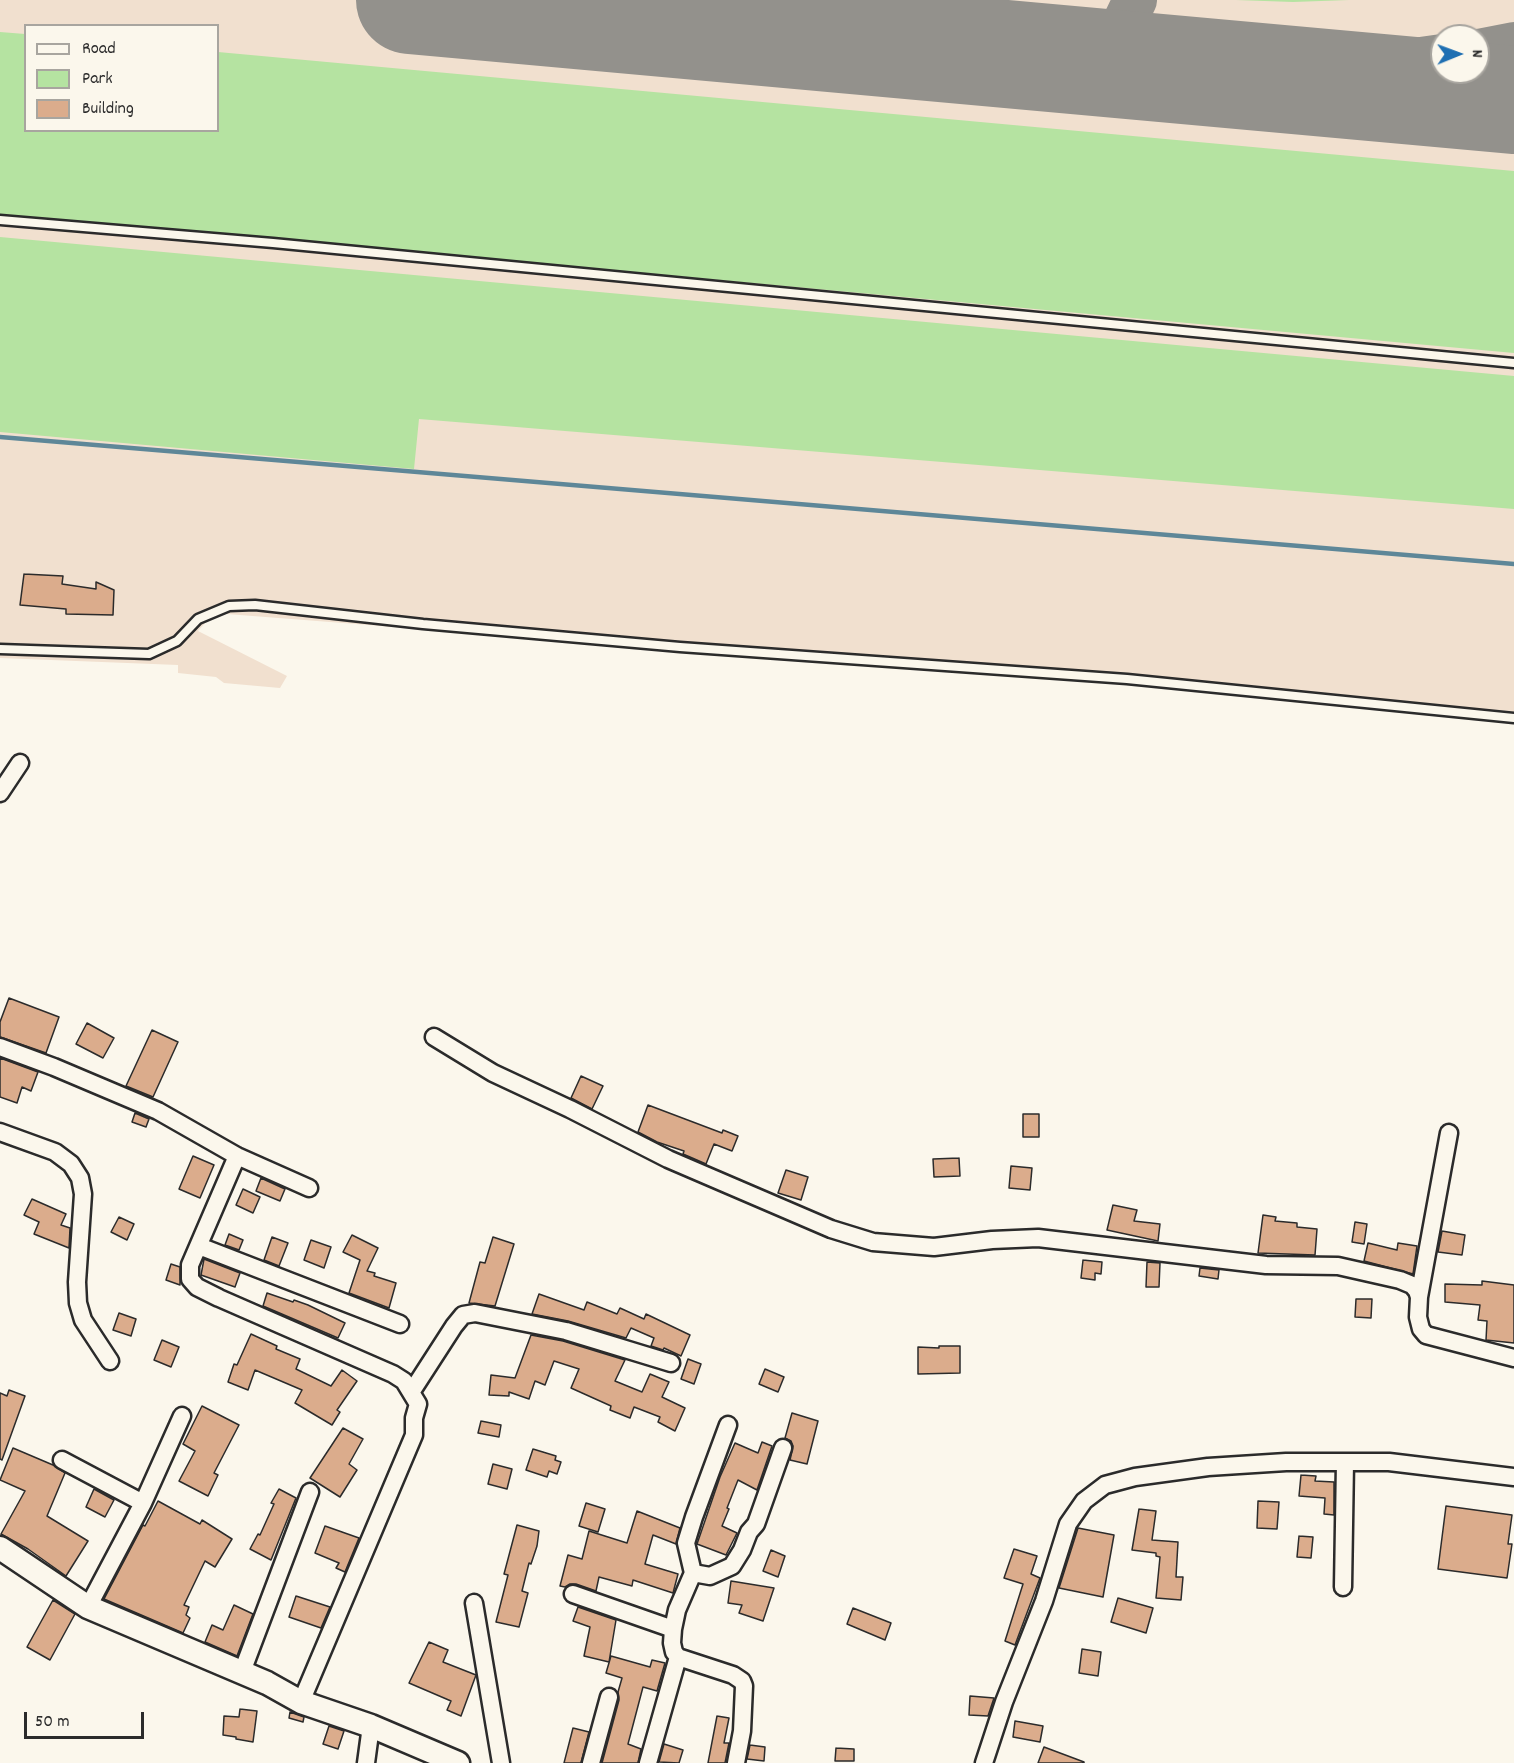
<!DOCTYPE html>
<html>
<head>
<meta charset="utf-8">
<style>
  body { margin:0 }
  #map { position:relative; width:1514px; height:1763px; overflow:hidden; background:#fbf7ec; font-family:Dekko,sans-serif }
  canvas { display:block }
  .legend { position:absolute; left:24px; top:24px; width:195px; height:108px; box-sizing:border-box; background:#fbf7ec; border:2px solid #a8a59f; margin:0; padding:8px 10px; list-style:none; font-size:18px; color:#2b2b2b }
  .legend li { display:flex; align-items:center; gap:12px; height:30px }
  .legend b { width:30px; border:2px solid #a8a59f }
  .north { position:absolute; left:1430px; top:24px; width:60px; height:60px; box-sizing:border-box; background:#fbf7ec; border:2px solid #a8a59f; border-radius:50%; rotate:89deg; font-size:16px; font-weight:700; line-height:24px; text-align:center; color:#2b2b2b }
  .north::after { content:''; display:block; margin:auto; width:21px; height:27px; background:#1f6fb2; clip-path:polygon(50% 0,100% 100%,50% 72%,0 100%) }
  .scale { position:absolute; left:24px; top:1712px; width:120px; height:27px; box-sizing:border-box; border:3px solid #2b2b2b; border-top:0; padding-left:8px; font-size:18px; line-height:21px; white-space:nowrap; color:#2b2b2b; -webkit-text-stroke:4px #fbf7ec; paint-order:stroke }
</style>
</head>
<body>
<div id="map">
<canvas width="1514" height="1763"></canvas>
<ul class="legend">
<li><b style="height:8px;background:#fbf7ec"></b>Road</li>
<li><b style="height:16px;background:#b5e3a1"></b>Park</li>
<li><b style="height:16px;background:#dbac8c"></b>Building</li>
</ul>
<div class="north">N</div>
<div class="scale">50 m</div>
</div>
<script>
const c = document.querySelector('canvas').getContext('2d');
c.lineJoin = 'round';
function fill(path, color) { c.fillStyle = color; c.fill(path, 'evenodd'); }
const poly = rows => new Path2D(rows.map(r => 'M' + r).join(''));
function trace(path, color, width, dash) { c.strokeStyle = color; c.lineWidth = width; c.lineCap = dash ? 'butt' : 'round'; c.setLineDash(dash || []); c.stroke(path); }
fill(poly([
  [0,0,1514,0,1514,724,1116,683,214,613,198,631,287,676,280,688,224,683,216,677,178,673,178,665,0,658],
  [26,26,218,26,218,130,26,130],
  [1442,36,1478,36,1478,72,1442,72]
]), '#f1e0cf');
fill(poly([
  [1236,0,1349,0,1293,2],
  [0,32,25,34,26,130,218,130,218,52,1514,171,1514,353,0,214],
  [0,237,1514,376,1514,509,419,419,414,469,0,432]
]), '#b5e3a1');
trace(poly([
  [0,437,1514,564]
]), '#5e8798', 4.5);
trace(poly([
  [1478,51,1514,44],
  [1049,58,1078,52,1100,44,1113,34,1124,23,1135,0],
  [1235,75,1371,66,1442,56]
]), '#93918c', 44);
trace(poly([
  [410,0,1514,100]
]), '#93918c', 108);
const building = poly([
  [24,574,63,576,62,584,96,589,96,582,114,590,113,615,66,614,66,609,20,605,24,574],
  [9,998,59,1017,46,1053,0,1037,0,1022,9,998],
  [87,1023,114,1038,103,1058,76,1044,87,1023],
  [152,1030,178,1042,153,1097,126,1086,152,1030],
  [0,1058,38,1072,31,1091,22,1087,17,1103,0,1097,0,1058],
  [581,1076,603,1086,592,1109,571,1098,581,1076],
  [648,1105,722,1133,723,1130,738,1136,732,1151,714,1144,706,1164,683,1154,684,1151,657,1142,638,1132,648,1105],
  [135,1113,149,1119,146,1127,132,1122,135,1113],
  [1023,1114,1039,1114,1039,1137,1023,1137,1023,1114],
  [193,1156,214,1165,200,1198,179,1189,193,1156],
  [959,1158,960,1176,934,1177,933,1159,959,1158],
  [1011,1166,1032,1168,1030,1190,1009,1188,1011,1166],
  [786,1170,808,1177,801,1200,778,1193,786,1170],
  [261,1178,285,1189,280,1201,256,1191,261,1178],
  [243,1189,260,1197,253,1213,236,1205,243,1189],
  [32,1199,66,1214,61,1225,70,1228,69,1248,34,1234,39,1222,24,1215,32,1199],
  [1113,1205,1137,1210,1134,1221,1160,1224,1158,1241,1107,1230,1113,1205],
  [1263,1215,1276,1217,1275,1221,1297,1223,1297,1227,1317,1229,1315,1255,1258,1253,1263,1215],
  [119,1217,134,1224,127,1240,111,1232,119,1217],
  [1355,1222,1367,1224,1364,1244,1352,1242,1355,1222],
  [1442,1231,1465,1235,1462,1255,1438,1252,1442,1231],
  [229,1234,243,1240,239,1250,225,1245,229,1234],
  [352,1235,378,1248,367,1271,375,1273,374,1276,396,1283,389,1308,349,1293,360,1260,343,1252,352,1235],
  [272,1237,288,1243,279,1266,264,1260,272,1237],
  [493,1237,514,1244,495,1306,469,1303,480,1262,485,1263,493,1237],
  [311,1240,331,1247,324,1268,304,1260,311,1240],
  [1368,1243,1397,1250,1398,1243,1417,1246,1413,1274,1364,1261,1368,1243],
  [204,1259,240,1273,235,1287,201,1275,204,1259],
  [1083,1260,1102,1262,1101,1274,1095,1273,1095,1280,1081,1278,1083,1260],
  [1147,1262,1160,1263,1159,1287,1146,1287,1147,1262],
  [171,1264,180,1267,180,1285,166,1280,171,1264],
  [1200,1268,1219,1270,1218,1279,1199,1276,1200,1268],
  [1482,1281,1514,1285,1514,1343,1486,1340,1487,1321,1478,1320,1480,1305,1445,1302,1445,1284,1482,1285,1482,1281],
  [267,1293,293,1302,294,1300,308,1305,345,1323,338,1338,263,1306,267,1293],
  [539,1294,584,1310,587,1302,617,1314,620,1308,644,1319,646,1314,690,1335,681,1356,664,1348,663,1350,651,1346,654,1338,631,1328,626,1338,568,1321,532,1314,539,1294],
  [1356,1299,1372,1299,1371,1318,1355,1317,1356,1299],
  [119,1313,136,1319,131,1336,113,1330,119,1313],
  [251,1334,277,1346,276,1349,300,1359,296,1369,331,1386,342,1370,357,1381,337,1410,340,1412,332,1425,295,1403,302,1390,255,1370,248,1390,228,1382,234,1364,237,1365,251,1334],
  [531,1335,563,1341,625,1360,615,1381,642,1392,650,1374,669,1382,662,1397,685,1408,675,1431,658,1422,660,1417,634,1407,630,1418,610,1410,611,1406,571,1388,579,1369,554,1361,545,1385,535,1381,529,1399,509,1392,509,1396,489,1395,491,1375,515,1378,531,1335],
  [162,1340,179,1347,171,1367,154,1360,162,1340],
  [939,1346,960,1346,960,1373,918,1374,918,1347,939,1348,939,1346],
  [688,1359,701,1364,694,1384,681,1379,688,1359],
  [765,1369,784,1377,778,1392,759,1384,765,1369],
  [9,1390,25,1396,2,1460,0,1459,0,1393,7,1396,9,1390],
  [202,1406,239,1425,214,1473,218,1475,208,1496,179,1481,195,1451,183,1444,202,1406],
  [792,1413,818,1421,807,1464,790,1460,793,1446,791,1441,785,1438,792,1413],
  [481,1421,501,1425,499,1437,478,1433,481,1421],
  [343,1428,363,1439,349,1464,357,1470,340,1497,310,1478,343,1428],
  [762,1442,772,1446,757,1490,738,1480,727,1508,729,1509,722,1526,737,1533,726,1555,697,1544,720,1477,735,1443,758,1453,762,1442],
  [13,1448,53,1465,65,1473,47,1516,88,1541,66,1576,28,1549,1,1534,25,1491,0,1480,13,1448],
  [533,1449,556,1456,555,1460,561,1462,557,1474,549,1471,547,1477,526,1470,533,1449],
  [493,1464,512,1469,507,1489,488,1484,493,1464],
  [1301,1475,1316,1476,1315,1481,1334,1482,1334,1515,1324,1514,1325,1498,1299,1496,1301,1475],
  [94,1489,114,1500,105,1517,86,1507,94,1489],
  [279,1489,296,1498,271,1560,250,1549,258,1534,260,1535,274,1504,271,1503,279,1489],
  [158,1501,200,1524,202,1520,232,1539,215,1567,205,1561,184,1605,189,1607,186,1615,190,1618,183,1633,104,1599,143,1525,145,1526,158,1501],
  [1258,1501,1279,1502,1277,1529,1257,1528,1258,1501],
  [586,1503,605,1509,598,1532,579,1526,586,1503],
  [1446,1506,1512,1515,1508,1544,1512,1544,1507,1578,1438,1569,1446,1506],
  [1139,1509,1156,1511,1152,1540,1178,1542,1176,1577,1183,1577,1181,1600,1156,1598,1160,1557,1156,1556,1156,1553,1132,1550,1139,1509],
  [637,1511,680,1528,676,1544,653,1535,645,1564,678,1574,673,1593,633,1580,632,1586,599,1577,596,1591,576,1584,570,1584,565,1587,560,1586,568,1555,582,1559,589,1531,627,1543,637,1511],
  [517,1525,539,1531,537,1546,531,1564,529,1563,522,1591,528,1593,519,1627,496,1622,508,1575,504,1574,517,1525],
  [325,1526,359,1538,345,1572,336,1568,339,1563,315,1553,325,1526],
  [1078,1528,1114,1535,1103,1597,1059,1588,1078,1528],
  [1299,1536,1313,1537,1311,1558,1297,1557,1299,1536],
  [1014,1549,1037,1556,1031,1574,1040,1578,1015,1645,1005,1641,1023,1584,1004,1578,1014,1549],
  [771,1550,785,1556,778,1577,763,1571,771,1550],
  [731,1581,774,1588,763,1621,739,1613,742,1605,728,1603,731,1581],
  [296,1596,330,1607,321,1628,289,1617,296,1596],
  [1118,1598,1153,1608,1146,1633,1111,1622,1118,1598],
  [53,1600,75,1614,50,1660,27,1647,53,1600],
  [234,1605,253,1614,237,1656,205,1642,212,1625,223,1630,234,1605],
  [578,1607,616,1620,609,1662,584,1656,590,1627,573,1621,578,1607],
  [853,1608,891,1623,885,1640,847,1624,853,1608],
  [429,1642,448,1650,443,1662,476,1675,461,1716,447,1710,451,1701,409,1683,429,1642],
  [1082,1649,1101,1652,1098,1676,1079,1673,1082,1649],
  [611,1656,650,1667,652,1660,665,1663,657,1691,643,1687,628,1744,641,1749,638,1763,602,1763,619,1700,618,1692,622,1678,606,1673,611,1656],
  [970,1696,994,1698,988,1716,969,1715,970,1696],
  [240,1709,257,1711,253,1742,236,1739,236,1737,223,1735,224,1716,239,1717,240,1709],
  [290,1712,304,1717,303,1722,289,1718,290,1712],
  [717,1716,729,1718,724,1743,729,1743,725,1763,708,1763,717,1716],
  [1015,1721,1043,1726,1040,1742,1013,1737,1015,1721],
  [329,1726,344,1731,338,1749,323,1744,329,1726],
  [573,1728,589,1732,581,1763,564,1763,573,1728],
  [664,1744,683,1750,679,1763,659,1762,664,1744],
  [750,1745,765,1747,764,1761,747,1759,750,1745],
  [1044,1747,1084,1762,1084,1763,1038,1763,1044,1747],
  [836,1748,854,1749,854,1761,835,1761,836,1748]
]);
fill(building, '#dbac8c');
trace(building, '#2b2b2b', 1.5);
const lane = poly([
  [0,220,273,243,1514,363],
  [0,649,149,654,177,641,198,619,229,606,255,605,423,624,680,647,1127,679,1514,718]
]);
const street = poly([
  [0,793,20,763],
  [434,1037,493,1073,570,1109,668,1159,831,1229,873,1242,934,1247,992,1240,1038,1238,1266,1265,1338,1266,1400,1280,1412,1285,1417,1291,1419,1297,1418,1317,1421,1329,1426,1335,1514,1358],
  [0,1047,54,1067,158,1111,237,1156,309,1188],
  [0,1132,55,1152,71,1164,80,1178,83,1194,77,1282,78,1303,83,1320,110,1361],
  [237,1156,190,1265,190,1279,197,1287,219,1298,393,1374,404,1381,418,1404,414,1418,414,1435,301,1702],
  [199,1246,400,1324],
  [1419,1297,1449,1133],
  [412,1391,454,1326,463,1315,475,1313,566,1331,671,1363],
  [62,1460,143,1503],
  [693,1573,686,1543,694,1517,728,1425],
  [1343,1587,1345,1462],
  [573,1594,673,1629],
  [474,1603,501,1763],
  [88,1607,143,1503,182,1416],
  [242,1672,310,1492],
  [366,1763,371,1726],
  [591,1763,609,1697],
  [648,1763,678,1657],
  [736,1763,742,1731,744,1686,742,1681,733,1675,678,1657,674,1652,672,1643,673,1629,677,1610,693,1573,710,1576,732,1566,742,1550,749,1532,756,1524,783,1448],
  [984,1763,1004,1702,1044,1601,1068,1524,1084,1501,1105,1485,1135,1477,1208,1467,1286,1462,1389,1462,1514,1477]
]);
const secondary = poly([
  [0,1548,88,1607,267,1683,301,1702,371,1726,458,1763]
]);
trace(lane, '#2b2b2b', 13);
trace(street, '#2b2b2b', 21);
trace(secondary, '#2b2b2b', 27);
trace(lane, '#fbf7ec', 8);
trace(street, '#fbf7ec', 16);
trace(secondary, '#fbf7ec', 22);
</script>
</body>
</html>
